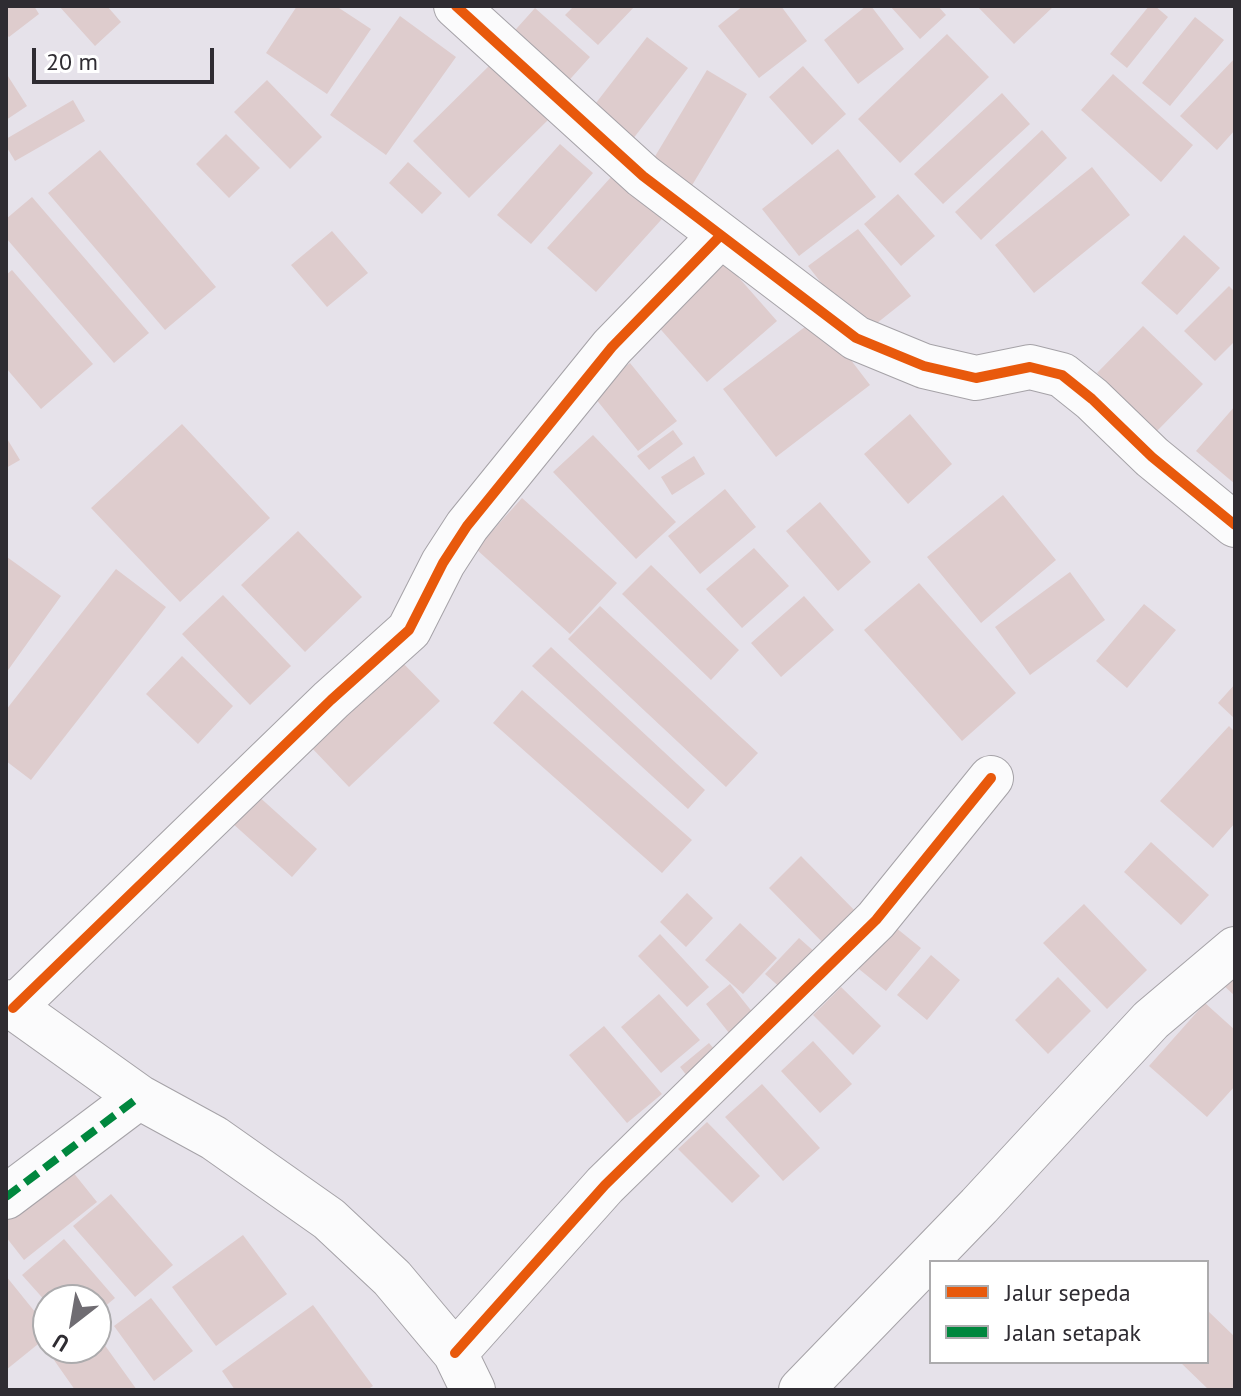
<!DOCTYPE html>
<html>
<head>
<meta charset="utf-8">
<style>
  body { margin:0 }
  #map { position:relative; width:1241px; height:1396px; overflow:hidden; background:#e6e2ea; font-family:"PT Sans",sans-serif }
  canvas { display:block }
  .frame { position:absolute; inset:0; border:8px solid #2f2c32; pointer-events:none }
  .legend { position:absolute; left:929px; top:1260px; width:280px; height:104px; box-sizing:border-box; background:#fff; border:2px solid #acabad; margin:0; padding:10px 14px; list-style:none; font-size:24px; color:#2f2c32 }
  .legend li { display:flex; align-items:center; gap:16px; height:40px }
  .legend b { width:40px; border:2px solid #acabad }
  .north { position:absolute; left:32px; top:1284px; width:80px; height:80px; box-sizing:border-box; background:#fff; border:2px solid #acabad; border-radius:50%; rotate:211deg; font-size:22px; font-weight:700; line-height:32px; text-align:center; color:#2f2c32 }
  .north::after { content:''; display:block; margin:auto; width:28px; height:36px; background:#6f6c72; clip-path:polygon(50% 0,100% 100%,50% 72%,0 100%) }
  .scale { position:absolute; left:32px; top:48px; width:182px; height:36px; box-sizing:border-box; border:4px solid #2f2c32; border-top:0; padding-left:10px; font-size:24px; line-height:28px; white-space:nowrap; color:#2f2c32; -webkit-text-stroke:6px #fff; paint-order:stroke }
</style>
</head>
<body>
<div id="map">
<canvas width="1241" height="1396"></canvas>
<div class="frame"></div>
<ul class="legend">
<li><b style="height:10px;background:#e8590c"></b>Jalur sepeda</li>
<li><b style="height:10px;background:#00873e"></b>Jalan setapak</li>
</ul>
<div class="north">U</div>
<div class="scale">20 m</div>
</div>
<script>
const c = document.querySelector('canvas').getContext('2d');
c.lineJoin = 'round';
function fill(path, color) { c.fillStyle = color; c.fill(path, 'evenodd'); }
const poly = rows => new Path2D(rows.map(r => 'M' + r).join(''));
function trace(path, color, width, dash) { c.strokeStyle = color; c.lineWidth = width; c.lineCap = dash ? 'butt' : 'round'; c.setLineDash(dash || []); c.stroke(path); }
fill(poly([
  [6,6,34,6,39,14,9,37,6,34],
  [59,6,107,6,121,22,95,46],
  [297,6,336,6,371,29,327,94,266,53],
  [574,6,635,6,598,45,565,15],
  [743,6,781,6,807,41,759,78,718,26],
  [866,6,871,6,904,49,858,84,824,40],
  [890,6,938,6,946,15,920,39],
  [977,6,1054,6,1014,44],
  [1149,6,1155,6,1168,17,1127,68,1110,54],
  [535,8,590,57,563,87,508,38],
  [400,16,456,57,386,155,330,115],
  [1195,17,1224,40,1170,106,1142,83],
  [947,34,989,77,900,163,858,119],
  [647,37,688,68,629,144,589,112],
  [1235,58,1235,130,1217,150,1180,116],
  [493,62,549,119,469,198,413,141],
  [803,66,846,114,812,145,769,97],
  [707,70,747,94,691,187,651,163],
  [6,73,27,106,6,120],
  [1113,74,1193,145,1161,182,1081,110],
  [267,80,322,137,290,169,234,112],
  [1002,93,1030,124,943,204,914,174],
  [73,100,85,121,15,161,6,146,6,139],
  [1042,130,1067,158,981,240,955,212],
  [226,134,260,168,229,198,196,164],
  [560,144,593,173,531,244,497,215],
  [838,149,876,197,799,256,762,209],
  [100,150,216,287,165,330,48,193],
  [408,162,442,193,422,214,389,183],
  [621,166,670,210,596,292,547,248],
  [1092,167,1130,215,1034,293,995,245],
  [898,194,935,236,901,266,864,224],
  [32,197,149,333,114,363,6,238,6,219],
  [858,229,911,296,862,335,808,266],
  [332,231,368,273,327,307,291,265],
  [1184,235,1220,268,1177,315,1141,283],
  [725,262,777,321,707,382,655,323],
  [12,270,93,364,41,409,6,368,6,275],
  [1229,286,1235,292,1235,341,1215,361,1184,331],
  [818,317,870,385,776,457,723,389],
  [1143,326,1203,384,1157,431,1097,373],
  [630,363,677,421,638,451,591,393],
  [1235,406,1235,484,1196,451],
  [910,414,952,464,908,504,864,454],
  [182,424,270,518,180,602,91,508],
  [673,430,683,444,649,470,637,456],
  [593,435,676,522,636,559,553,472],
  [6,437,20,460,6,468],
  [694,456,705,474,672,495,661,477],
  [725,489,756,527,700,574,668,536],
  [1003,495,1056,560,981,623,927,557],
  [522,498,617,583,570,634,476,549],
  [820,502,871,562,838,591,786,531],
  [298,531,362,597,305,652,241,585],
  [754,548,789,586,742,628,706,589],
  [7,557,61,596,6,673,6,559],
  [651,565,739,650,711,680,622,594],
  [116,569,166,607,31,780,6,761,6,710],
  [1070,572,1105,620,1030,675,995,627],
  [919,583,1016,693,962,741,864,630],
  [223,595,291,666,250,705,182,634],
  [804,596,834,630,781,677,751,643],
  [1144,604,1176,630,1127,688,1096,661],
  [600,606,758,753,726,787,568,639],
  [551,647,705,790,688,809,532,666],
  [182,656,233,706,198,744,146,694],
  [400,660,440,701,349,787,310,746],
  [1235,684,1235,719,1218,703],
  [522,690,692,840,662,873,493,723],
  [1229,726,1235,732,1235,823,1213,848,1160,801],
  [256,794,317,849,292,877,231,822],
  [1151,842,1209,895,1181,925,1124,872],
  [801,856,864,920,832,952,769,888],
  [687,893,713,918,686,947,660,922],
  [1084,904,1147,970,1107,1009,1043,943],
  [740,923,777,958,743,994,705,960],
  [890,923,921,948,886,991,854,965],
  [660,934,709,987,687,1007,638,956],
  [799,938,826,962,793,999,765,974],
  [931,955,960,980,927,1020,897,995],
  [1235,970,1235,996,1222,984],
  [1058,977,1091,1011,1048,1054,1015,1020],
  [730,984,761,1023,737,1043,706,1004],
  [841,987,881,1026,853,1055,813,1015],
  [659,994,700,1040,661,1073,621,1027],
  [1205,1003,1235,1030,1235,1086,1207,1117,1149,1066],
  [604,1026,662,1094,627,1123,569,1055],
  [813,1041,852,1084,820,1113,781,1071],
  [709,1043,725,1062,695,1086,680,1067],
  [762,1084,820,1148,783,1181,725,1117],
  [707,1122,760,1176,732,1203,678,1149],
  [64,1161,97,1202,24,1260,6,1237,6,1207],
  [111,1194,173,1265,135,1297,73,1226],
  [243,1235,287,1294,216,1346,172,1287],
  [64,1239,115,1298,96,1314,96,1300,48,1300,48,1304,22,1275],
  [6,1276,48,1328,48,1336,6,1370],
  [151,1298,193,1351,154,1381,114,1326],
  [313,1305,373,1386,367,1390,235,1390,222,1371],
  [1207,1310,1235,1337,1235,1390,1209,1390,1180,1362,1207,1362],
  [96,1333,137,1390,75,1390,54,1360,71,1348,96,1348]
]), '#decccd');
const minor = poly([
  [456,6,643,176,856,338,924,366,976,378,1030,367,1062,375,1092,399,1152,457,1235,525],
  [6,1002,139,1097,214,1138,329,1219,392,1278,455,1353,473,1390],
  [13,1008,331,700,409,630,443,563,467,526,612,347,720,236],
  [6,1197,139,1097],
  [455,1353,605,1185,876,920,991,778],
  [801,1390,979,1206,1151,1020,1235,949]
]);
trace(minor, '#a5a2a7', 46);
trace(minor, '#fbfbfc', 44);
trace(poly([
  [6,1197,139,1097]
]), '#00873e', 8, [16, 8]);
trace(poly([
  [456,6,643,176,856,338,924,366,976,378,1030,367,1062,375,1092,399,1152,457,1235,525],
  [13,1008,331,700,409,630,443,563,467,526,612,347,720,236],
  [455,1353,605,1185,876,920,991,778]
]), '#e8590c', 10);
</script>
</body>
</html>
